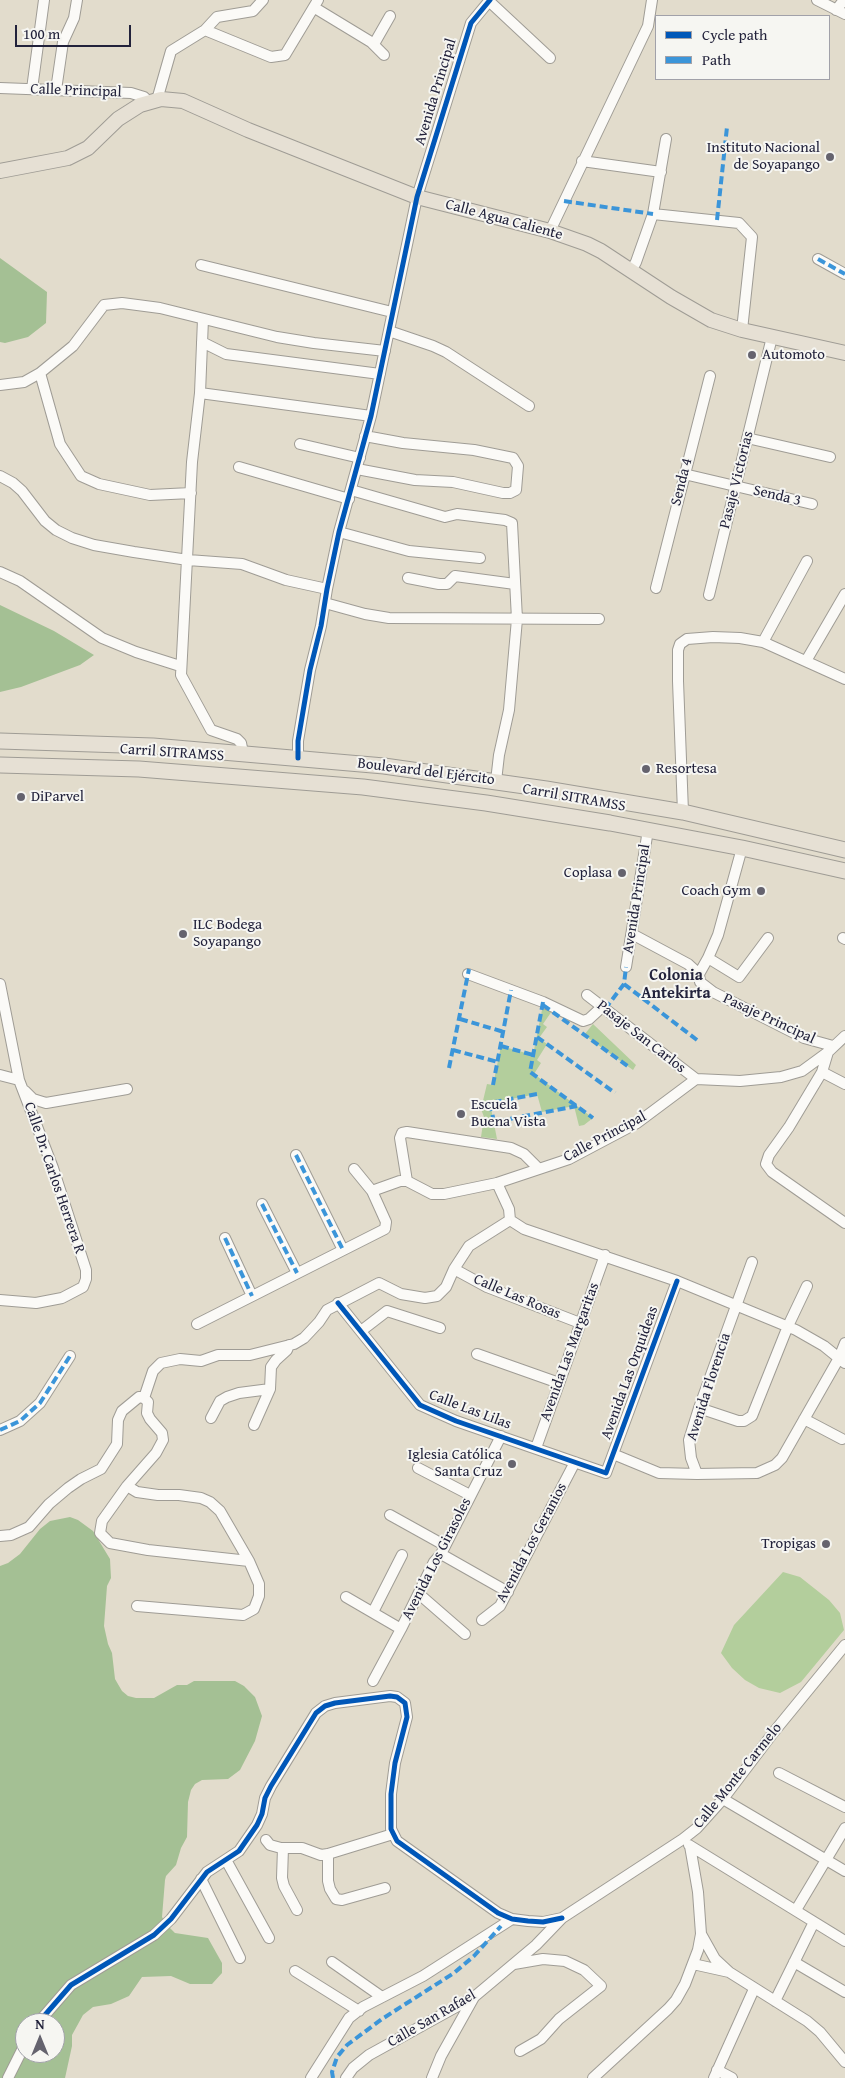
<!DOCTYPE html>
<html>
<head>
<meta charset="utf-8">
<style>
  body { margin:0 }
  #map { position:relative; width:845px; height:2078px; overflow:hidden; background:#e2dccc; font-family:"Gentium Book Plus",serif }
  canvas { display:block }
  .legend { position:absolute; left:655px; top:15px; width:175px; height:65px; box-sizing:border-box; background:#f6f6f2; border:1px solid #a1a1a9; margin:0; padding:6px 9px; list-style:none; font-size:15px; color:#22223b }
  .legend li { display:flex; align-items:center; gap:10px; height:25px }
  .legend b { width:25px; border:1px solid #a1a1a9 }
  .north { position:absolute; left:15px; top:2013px; width:50px; height:50px; box-sizing:border-box; background:#f6f6f2; border:1px solid #a1a1a9; border-radius:50%; rotate:0deg; font-size:14px; font-weight:700; line-height:20px; text-align:center; color:#22223b }
  .north::after { content:''; display:block; margin:auto; width:18px; height:22px; background:#65636e; clip-path:polygon(50% 0,100% 100%,50% 72%,0 100%) }
  .scale { position:absolute; left:15px; top:25px; width:116px; height:22px; box-sizing:border-box; border:2px solid #22223b; border-top:0; padding-left:6px; font-size:15px; line-height:18px; white-space:nowrap; color:#22223b; -webkit-text-stroke:4px #f6f6f2; paint-order:stroke }
</style>
</head>
<body>
<div id="map">
<canvas width="845" height="2078"></canvas>
<ul class="legend">
<li><b style="height:6px;background:#0057b8"></b>Cycle path</li>
<li><b style="height:6px;background:#3b95d9"></b>Path</li>
</ul>
<div class="north">N</div>
<div class="scale">100 m</div>
</div>
<script>
const c = document.querySelector('canvas').getContext('2d');
c.lineJoin = 'round';
function fill(path, color) { c.fillStyle = color; c.fill(path, 'evenodd'); }
const poly = rows => new Path2D(rows.map(r => 'M' + r).join(''));
function trace(path, color, width, dash) { c.strokeStyle = color; c.lineWidth = width; c.lineCap = dash ? 'butt' : 'round'; c.setLineDash(dash || []); c.stroke(path); }
function write(font, color, halo, rows, align = 'center') {
  c.font = font + ' "Gentium Book Plus",serif'; c.lineWidth = 4; c.setLineDash([]); c.textBaseline = 'middle'; c.strokeStyle = halo; c.fillStyle = color; for (const [text, x, y, turn = 0] of rows) {
    c.save(); c.translate(x, y); c.rotate((+turn || 0) * Math.PI / 180); c.textAlign = isNaN(turn) ? turn : align; if (halo) c.strokeText(text, 0, 0); c.fillText(text, 0, 0); c.restore();
  }
}
fill(poly([
  [543,1005,552,1011,543,1024,547,1027,539,1038,547,1044,537,1060,541,1063,534,1074,593,1118,584,1125,579,1126,574,1106,542,1112,537,1094,490,1103,497,1139,481,1137,484,1117,481,1109,487,1084,493,1085,501,1046,533,1055],
  [593,1024,636,1065,633,1070,584,1035],
  [783,1572,800,1577,829,1600,840,1613,844,1630,801,1682,780,1693,759,1688,745,1680,732,1668,721,1653,734,1625]
]), '#b3ce9c');
fill(poly([
  [0,258,47,292,46,323,28,337,5,343,0,342],
  [0,605,54,631,94,655,80,665,21,687,0,692],
  [70,1517,78,1520,93,1531,110,1559,111,1578,107,1586,104,1626,108,1644,112,1653,115,1679,122,1691,128,1696,136,1698,154,1698,177,1685,187,1685,194,1681,235,1681,244,1686,255,1697,262,1716,255,1741,240,1770,228,1779,202,1780,195,1784,191,1790,188,1802,187,1837,181,1848,176,1865,166,1876,165,1880,162,1917,166,1924,175,1933,208,1938,222,1963,222,1973,212,1984,190,1984,171,1976,142,1977,129,1996,111,2004,93,2007,83,2015,72,2035,72,2046,65,2078,0,2078,0,1566,8,1563,20,1554,40,1529,50,1521],
  [25,2023,55,2023,55,2053,25,2053]
]), '#a4c094');
const minor = poly([
  [817,0,845,14],
  [489,1,550,58],
  [315,8,371,42,384,55],
  [836,10,844,0],
  [205,30,271,57,285,55,318,0],
  [374,44,390,16],
  [0,88,131,93,144,97,149,102],
  [32,89,44,0],
  [56,90,63,42,74,18,77,0],
  [157,100,171,51,205,30,217,17,253,11,263,0],
  [582,161,661,172],
  [653,214,739,223,752,237,742,330],
  [550,231,648,26,652,0],
  [818,259,845,274],
  [201,265,392,312],
  [631,271,636,262,653,214,666,139],
  [203,319,200,393,192,462,181,675,211,730,237,739,241,743,243,753],
  [389,331,433,346,446,352,529,406],
  [202,342,226,354,380,374],
  [40,373,60,444,81,476,99,484,150,495,191,493],
  [0,385,24,382,40,373,73,346,104,305,122,303,160,308,277,337,314,343,385,351],
  [200,393,371,416],
  [747,438,830,457],
  [300,444,360,458],
  [239,467,349,499],
  [357,469,415,480,453,482,503,493,510,493,516,490,518,466,513,458,474,450,403,443,365,436],
  [684,474,812,504],
  [0,476,13,483,22,491,45,521,56,530,72,538,94,545,134,552,188,560,242,564,286,580,327,589],
  [351,490,445,517,457,514,505,520,512,523,517,619,509,710,499,755,496,781],
  [339,532,409,551,480,558],
  [0,572,20,581,102,638,136,652,180,666],
  [408,578,439,584,447,584,455,576,515,584],
  [656,588,710,376],
  [709,595,772,337],
  [325,603,365,614,389,618,599,619],
  [763,642,807,561],
  [806,661,845,594],
  [298,758,298,741,310,670,321,626,327,589,339,532,371,416,417,197,471,23,490,0],
  [683,812,678,681,678,650,680,644,687,639,713,637,740,638,763,642,845,679],
  [742,848,718,935,708,958,699,974,700,982,713,992,804,1038,833,1046],
  [632,934,688,964,699,974],
  [843,938,845,939],
  [708,958,739,977,768,938],
  [626,967,648,830],
  [468,974,543,1002,583,1021,589,1019,602,1007],
  [0,984,19,1080,53,1168,86,1270,86,1279,83,1287,62,1298,36,1303,0,1300],
  [587,995,696,1079],
  [845,1036,828,1052,822,1072,789,1127,769,1155,766,1164,772,1172,845,1223],
  [822,1072,845,1084],
  [0,1075,19,1080],
  [25,1091,33,1099,46,1103,127,1089],
  [296,1155,343,1250],
  [407,1181,400,1138,402,1133,407,1132,511,1148,524,1154,539,1169],
  [497,1183,509,1209,510,1220,524,1229,677,1281,796,1330,824,1346,845,1363],
  [372,1191,400,1181,407,1181,432,1194,444,1194,497,1183,569,1159,637,1123,696,1079,740,1081,781,1077,802,1071,828,1052],
  [262,1204,297,1273],
  [225,1238,252,1296],
  [752,1262,699,1408,689,1440,691,1458,697,1474,757,1473,775,1465,782,1458,839,1358,845,1343],
  [454,1269,487,1287,580,1323],
  [338,1303,420,1405,456,1421,606,1473,677,1281],
  [197,1324,385,1229,386,1222,372,1191,354,1169],
  [361,1331,387,1311,440,1328],
  [477,1354,559,1383],
  [144,1398,153,1371,161,1363,180,1359,201,1361,218,1355,250,1355,294,1344,304,1338,319,1322,327,1310,379,1283,401,1294,425,1298,437,1296,446,1287,454,1269,469,1246,510,1220],
  [144,1398,148,1402,147,1413,150,1419,162,1433,163,1440,156,1453,127,1486,102,1521,100,1533,110,1543,148,1550,249,1561],
  [699,1408,738,1421,744,1421,752,1416,788,1326,807,1286],
  [211,1418,220,1401,227,1397,239,1393,270,1389],
  [804,1419,842,1439],
  [254,1425,270,1389,271,1367,276,1360,287,1350,289,1345],
  [0,1430,20,1421,40,1403,70,1356],
  [536,1448,605,1255],
  [613,1454,659,1473,697,1474],
  [418,1468,470,1495],
  [127,1486,137,1492,158,1495,179,1495,201,1498,210,1502,220,1511,249,1561,259,1584,259,1596,254,1609,243,1615,137,1606],
  [390,1515,444,1545],
  [0,1536,11,1535,29,1527,49,1504,68,1488,81,1479,101,1469,117,1444,118,1420,122,1411,139,1397,144,1398],
  [441,1554,508,1592],
  [419,1594,465,1634],
  [346,1597,401,1629],
  [373,1612,402,1555],
  [482,1620,500,1606,575,1462],
  [373,1681,401,1629,434,1562,441,1554,501,1436],
  [779,1773,845,1807],
  [723,1799,845,1871],
  [266,1840,270,1845,281,1848,302,1848,321,1855,328,1854,393,1834],
  [689,1845,845,1941],
  [283,1848,282,1878,284,1886,297,1910],
  [328,1854,328,1881,330,1889,336,1899,342,1900,385,1888],
  [226,1860,269,1938],
  [201,1879,240,1958],
  [796,1910,845,1828],
  [701,1934,715,1959,729,1972,807,2021,820,2032,845,2062],
  [332,1962,382,1997],
  [794,1962,845,1992],
  [514,1964,543,1959,565,1961,584,1970,601,1986,559,2019,541,2039,520,2051],
  [693,1964,729,1972],
  [295,1971,359,2011],
  [775,2001,814,1922],
  [38,2023,71,1985,154,1935,171,1919,207,1872,239,1851,257,1825,262,1814,265,1798,271,1786,316,1713,325,1706,335,1703,390,1696,397,1697,405,1703,407,1717,395,1763,391,1794,391,1829,397,1841,498,1913,512,1919,528,1921,543,1922,562,1918],
  [717,2070,732,2078],
  [8,2078,25,2044],
  [311,2078,349,2018,363,2007,423,1976,512,1919],
  [346,2078,353,2068,369,2055,474,1997,536,1945,562,1918,683,1839,697,1828,723,1799,773,1733,845,1645],
  [432,2078,441,2056,474,1997],
  [593,2078,668,2009,676,2000,685,1984,698,1950,701,1934,698,1892,690,1846],
  [714,2078,754,1989]
]);
const major = poly([
  [0,171,68,158,88,148,118,119,140,105,161,99,183,101,248,130,417,197,550,231,587,244,601,251,671,297,711,320,742,330,845,353]
]);
const highway = poly([
  [0,741,153,746,384,766,546,789,683,812,845,850],
  [0,765,139,769,363,787,486,803,610,823,742,848,845,871]
]);
trace(minor, '#9f9c95', 12);
trace(major, '#9f9c95', 16);
trace(highway, '#9f9c95', 17);
trace(minor, '#fbfaf7', 10);
trace(major, '#e6e0d4', 14);
trace(highway, '#e6e0d4', 15);
trace(poly([
  [564,201,653,214],
  [717,220,727,127],
  [818,259,845,274],
  [624,984,697,1040],
  [543,1002,530,1072,593,1118],
  [543,1005,629,1067],
  [605,1009,624,984,626,967],
  [460,1019,504,1032],
  [537,1037,615,1093],
  [501,1046,533,1055],
  [453,1050,498,1062],
  [449,1068,469,969],
  [493,1085,511,990],
  [537,1094,490,1103,494,1122,577,1106],
  [296,1155,343,1250],
  [262,1204,297,1273],
  [225,1238,252,1296],
  [0,1430,20,1421,40,1403,70,1356],
  [333,2078,332,2072,337,2057,347,2045,382,2019,454,1973,474,1956,501,1926]
]), '#3b95d9', 4, [8, 4]);
trace(poly([
  [298,758,298,741,310,670,321,626,327,589,339,532,371,416,417,197,471,23,490,0],
  [338,1303,420,1405,456,1421,606,1473,677,1281],
  [38,2023,71,1985,154,1935,171,1919,207,1872,239,1851,257,1825,262,1814,265,1798,271,1786,316,1713,325,1706,335,1703,390,1696,397,1697,405,1703,407,1717,395,1763,391,1794,391,1829,397,1841,498,1913,512,1919,528,1921,543,1922,562,1918]
]), '#0057b8', 5);
for (const [x, y, r, color] of [
  [830,157,5,"#65636e"],
  [752,355,5,"#65636e"],
  [646,769,5,"#65636e"],
  [21,797,5,"#65636e"],
  [622,873,5,"#65636e"],
  [761,891,5,"#65636e"],
  [183,934,5,"#65636e"],
  [461,1114,5,"#65636e"],
  [512,1464,5,"#65636e"],
  [826,1544,5,"#65636e"]
]) { const dot = new Path2D(); dot.arc(x, y, r, 0, 2 * Math.PI); c.fillStyle = color; c.fill(dot); trace(dot, '#f6f6f2', 2); }
write('15px', '#22223b', '#f6f6f2', [
  ["Calle Principal",76,91,2],
  ["Avenida Principal",436,92,-73],
  ["Calle Agua Caliente",504,220,15],
  ["Pasaje Victorias",737,480,-76],
  ["Senda 4",682,482,-76],
  ["Senda 3",777,496,13],
  ["Carril SITRAMSS",172,753,4],
  ["Boulevard del Ejército",426,772,7],
  ["Carril SITRAMSS",574,798,10],
  ["Avenida Principal",637,899,-81],
  ["Pasaje Principal",769,1019,25],
  ["Pasaje San Carlos",641,1037,38],
  ["Calle Principal",605,1137,-28],
  ["Calle Dr. Carlos Herrera R",54,1178,71],
  ["Calle Las Rosas",517,1297,23],
  ["Avenida Las Margaritas",570,1352,-70],
  ["Avenida Las Orquideas",630,1373,-70],
  ["Avenida Florencia",709,1387,-72],
  ["Calle Las Lilas",470,1410,21],
  ["Avenida Los Geranios",532,1543,-62],
  ["Avenida Los Girasoles",437,1559,-63],
  ["Calle Monte Carmelo",738,1776,-51],
  ["Calle San Rafael",432,2019,-30]
]);
write('15px', '#22223b', '#f6f6f2', [
  ["Instituto Nacional",820,148],
  ["de Soyapango",820,165],
  ["Automoto",762,355,"left"],
  ["Resortesa",656,769,"left"],
  ["DiParvel",31,797,"left"],
  ["Coplasa",612,873],
  ["Coach Gym",751,891],
  ["ILC Bodega",193,925,"left"],
  ["Soyapango",193,942,"left"],
  ["Escuela",471,1105,"left"],
  ["Buena Vista",471,1122,"left"],
  ["Iglesia Católica",502,1455],
  ["Santa Cruz",502,1472],
  ["Tropigas",816,1544]
], 'right');
write('bold 16px', '#22223b', '#f6f6f2', [
  ["Colonia",676,976],
  ["Antekirta",676,994]
]);
</script>
</body>
</html>
